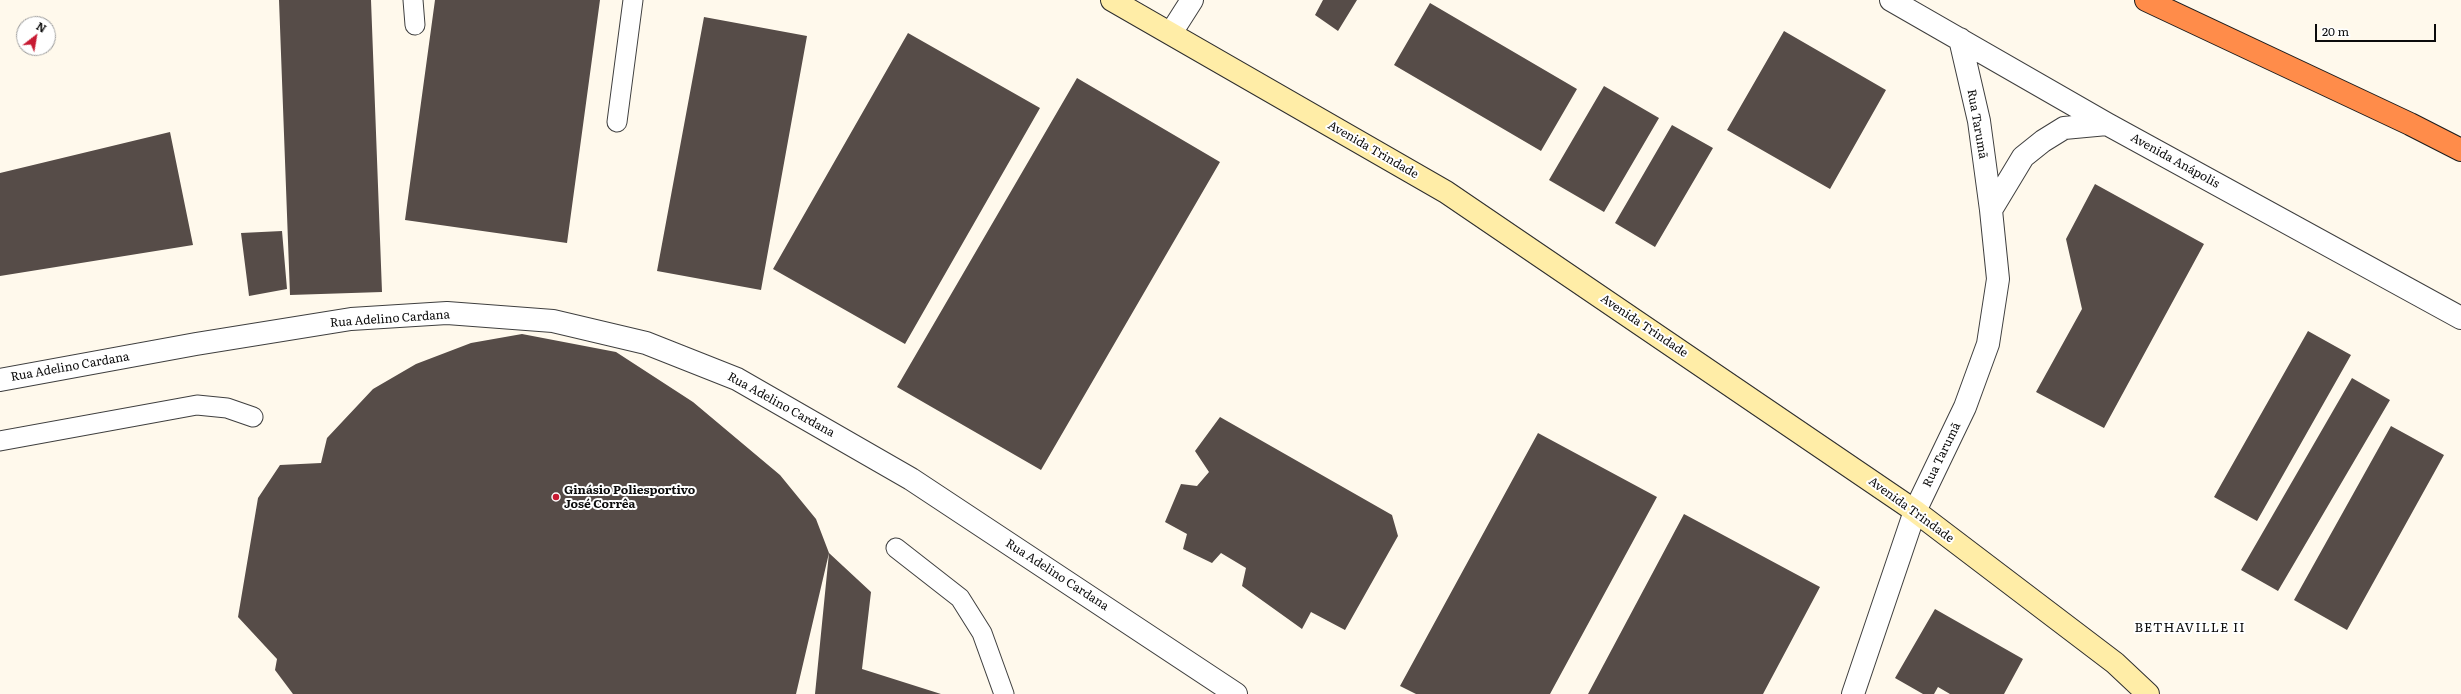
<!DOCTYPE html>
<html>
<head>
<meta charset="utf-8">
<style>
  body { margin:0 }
  #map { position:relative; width:2461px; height:694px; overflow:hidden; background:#fff9ec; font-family:Literata,serif }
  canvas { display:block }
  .north { position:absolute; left:16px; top:16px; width:40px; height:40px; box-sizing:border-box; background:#fff; border:1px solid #9e9e9e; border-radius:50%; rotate:31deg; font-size:11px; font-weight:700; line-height:16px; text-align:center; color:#0c0c0c }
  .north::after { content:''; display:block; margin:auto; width:14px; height:18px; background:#c71a32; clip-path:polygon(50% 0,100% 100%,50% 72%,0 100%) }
  .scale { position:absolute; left:2315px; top:24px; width:121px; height:18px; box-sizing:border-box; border:2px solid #0c0c0c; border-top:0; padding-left:5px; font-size:12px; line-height:14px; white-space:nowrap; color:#0c0c0c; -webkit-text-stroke:3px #fff; paint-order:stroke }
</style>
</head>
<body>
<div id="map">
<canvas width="2461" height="694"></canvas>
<div class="north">N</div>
<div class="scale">20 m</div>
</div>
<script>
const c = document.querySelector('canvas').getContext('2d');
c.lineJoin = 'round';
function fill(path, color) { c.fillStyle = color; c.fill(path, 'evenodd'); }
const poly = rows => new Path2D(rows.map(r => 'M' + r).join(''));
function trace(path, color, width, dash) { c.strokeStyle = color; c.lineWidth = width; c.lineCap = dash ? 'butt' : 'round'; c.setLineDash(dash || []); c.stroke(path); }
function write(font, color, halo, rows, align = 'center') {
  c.font = font + ' Literata,serif'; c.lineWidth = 4; c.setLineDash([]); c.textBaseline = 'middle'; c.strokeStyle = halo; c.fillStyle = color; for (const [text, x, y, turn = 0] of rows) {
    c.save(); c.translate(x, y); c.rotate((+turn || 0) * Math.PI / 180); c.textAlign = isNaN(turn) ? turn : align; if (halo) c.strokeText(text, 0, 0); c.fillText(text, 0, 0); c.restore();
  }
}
fill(poly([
  [279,0,371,0,382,292,290,295],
  [435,0,600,0,567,243,405,220],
  [1323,0,1357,0,1338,31,1315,15],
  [1430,3,1577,89,1541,151,1394,65],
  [704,17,807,36,761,290,657,271],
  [1784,31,1886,90,1830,189,1727,130],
  [908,33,1040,108,905,344,773,269],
  [1077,78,1220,162,1041,470,897,387],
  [1604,86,1659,118,1604,212,1549,180],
  [1672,125,1713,148,1655,247,1615,223],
  [170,132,193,245,0,276,0,173],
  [2095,184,2204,244,2104,428,2036,392,2082,309,2066,239],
  [282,231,287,289,249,296,241,233],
  [2308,331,2351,355,2257,521,2214,497],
  [522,334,616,352,693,402,780,475,816,519,829,553,871,592,862,669,941,694,815,694,829,553,796,694,293,694,275,670,277,659,238,617,258,498,280,465,321,463,327,438,373,389,416,364,471,343],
  [2352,378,2390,400,2278,591,2241,570],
  [1220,417,1392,515,1398,536,1345,630,1311,612,1302,629,1242,586,1246,568,1221,553,1212,563,1183,549,1187,534,1165,522,1181,484,1197,486,1209,472,1195,451],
  [2391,426,2444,455,2347,630,2294,600],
  [1538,433,1657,497,1550,694,1416,694,1400,686],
  [1684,514,1820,587,1763,694,1588,694],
  [1935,609,2023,659,2004,694,1950,694,1938,687,1934,694,1923,694,1895,678]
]), '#564c48');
const lane = poly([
  [413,0,415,25],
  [617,122,633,0],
  [0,441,197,405,227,408,253,417],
  [896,548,960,598,982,633,1004,694]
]);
const street = poly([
  [1891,0,2107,124,2461,318],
  [1171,33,1192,0],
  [1991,210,2023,157,2043,141,2064,128,2107,124],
  [0,380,196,344,351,319,447,313,553,321,646,343,737,379,911,479,1236,694],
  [1853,694,1915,511,1965,407,1988,344,1998,279,1991,210,1979,121,1960,39]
]);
const secondary = poly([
  [1112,0,1446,192,1915,511,2115,663,2148,694]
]);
const highway = poly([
  [2146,0,2410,124,2461,150]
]);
trace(lane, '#3f3f3f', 21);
trace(street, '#3f3f3f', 24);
trace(secondary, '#2e2e2e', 24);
trace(highway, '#1d1d1d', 24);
trace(lane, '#fff', 19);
trace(street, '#fff', 22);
trace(secondary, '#ffeda7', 22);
trace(highway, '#ff8c4a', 22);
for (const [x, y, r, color] of [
  [556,497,4,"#c71a32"]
]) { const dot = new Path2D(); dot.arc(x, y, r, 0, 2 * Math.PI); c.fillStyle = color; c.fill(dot); trace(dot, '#fff', 1.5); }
write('12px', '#0c0c0c', '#fff', [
  ["Rua Tarumã",1977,124,80],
  ["Avenida Trindade",1373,150,30],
  ["Avenida Anápolis",2175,161,29],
  ["Rua Adelino Cardana",390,319,-4],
  ["Avenida Trindade",1644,326,34],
  ["Rua Adelino Cardana",70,367,-10],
  ["Rua Adelino Cardana",781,405,29],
  ["Rua Tarumã",1942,455,-64],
  ["Avenida Trindade",1911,510,36],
  ["Rua Adelino Cardana",1057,575,33]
]);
write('bold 12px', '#0c0c0c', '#fff', [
  ["Ginásio Poliesportivo",564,490],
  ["José Corrêa",564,504]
], 'left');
c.letterSpacing = '1px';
write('13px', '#0c0c0c', '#fff', [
  ["BETHAVILLE II",2190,628]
]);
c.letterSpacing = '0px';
</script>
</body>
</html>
